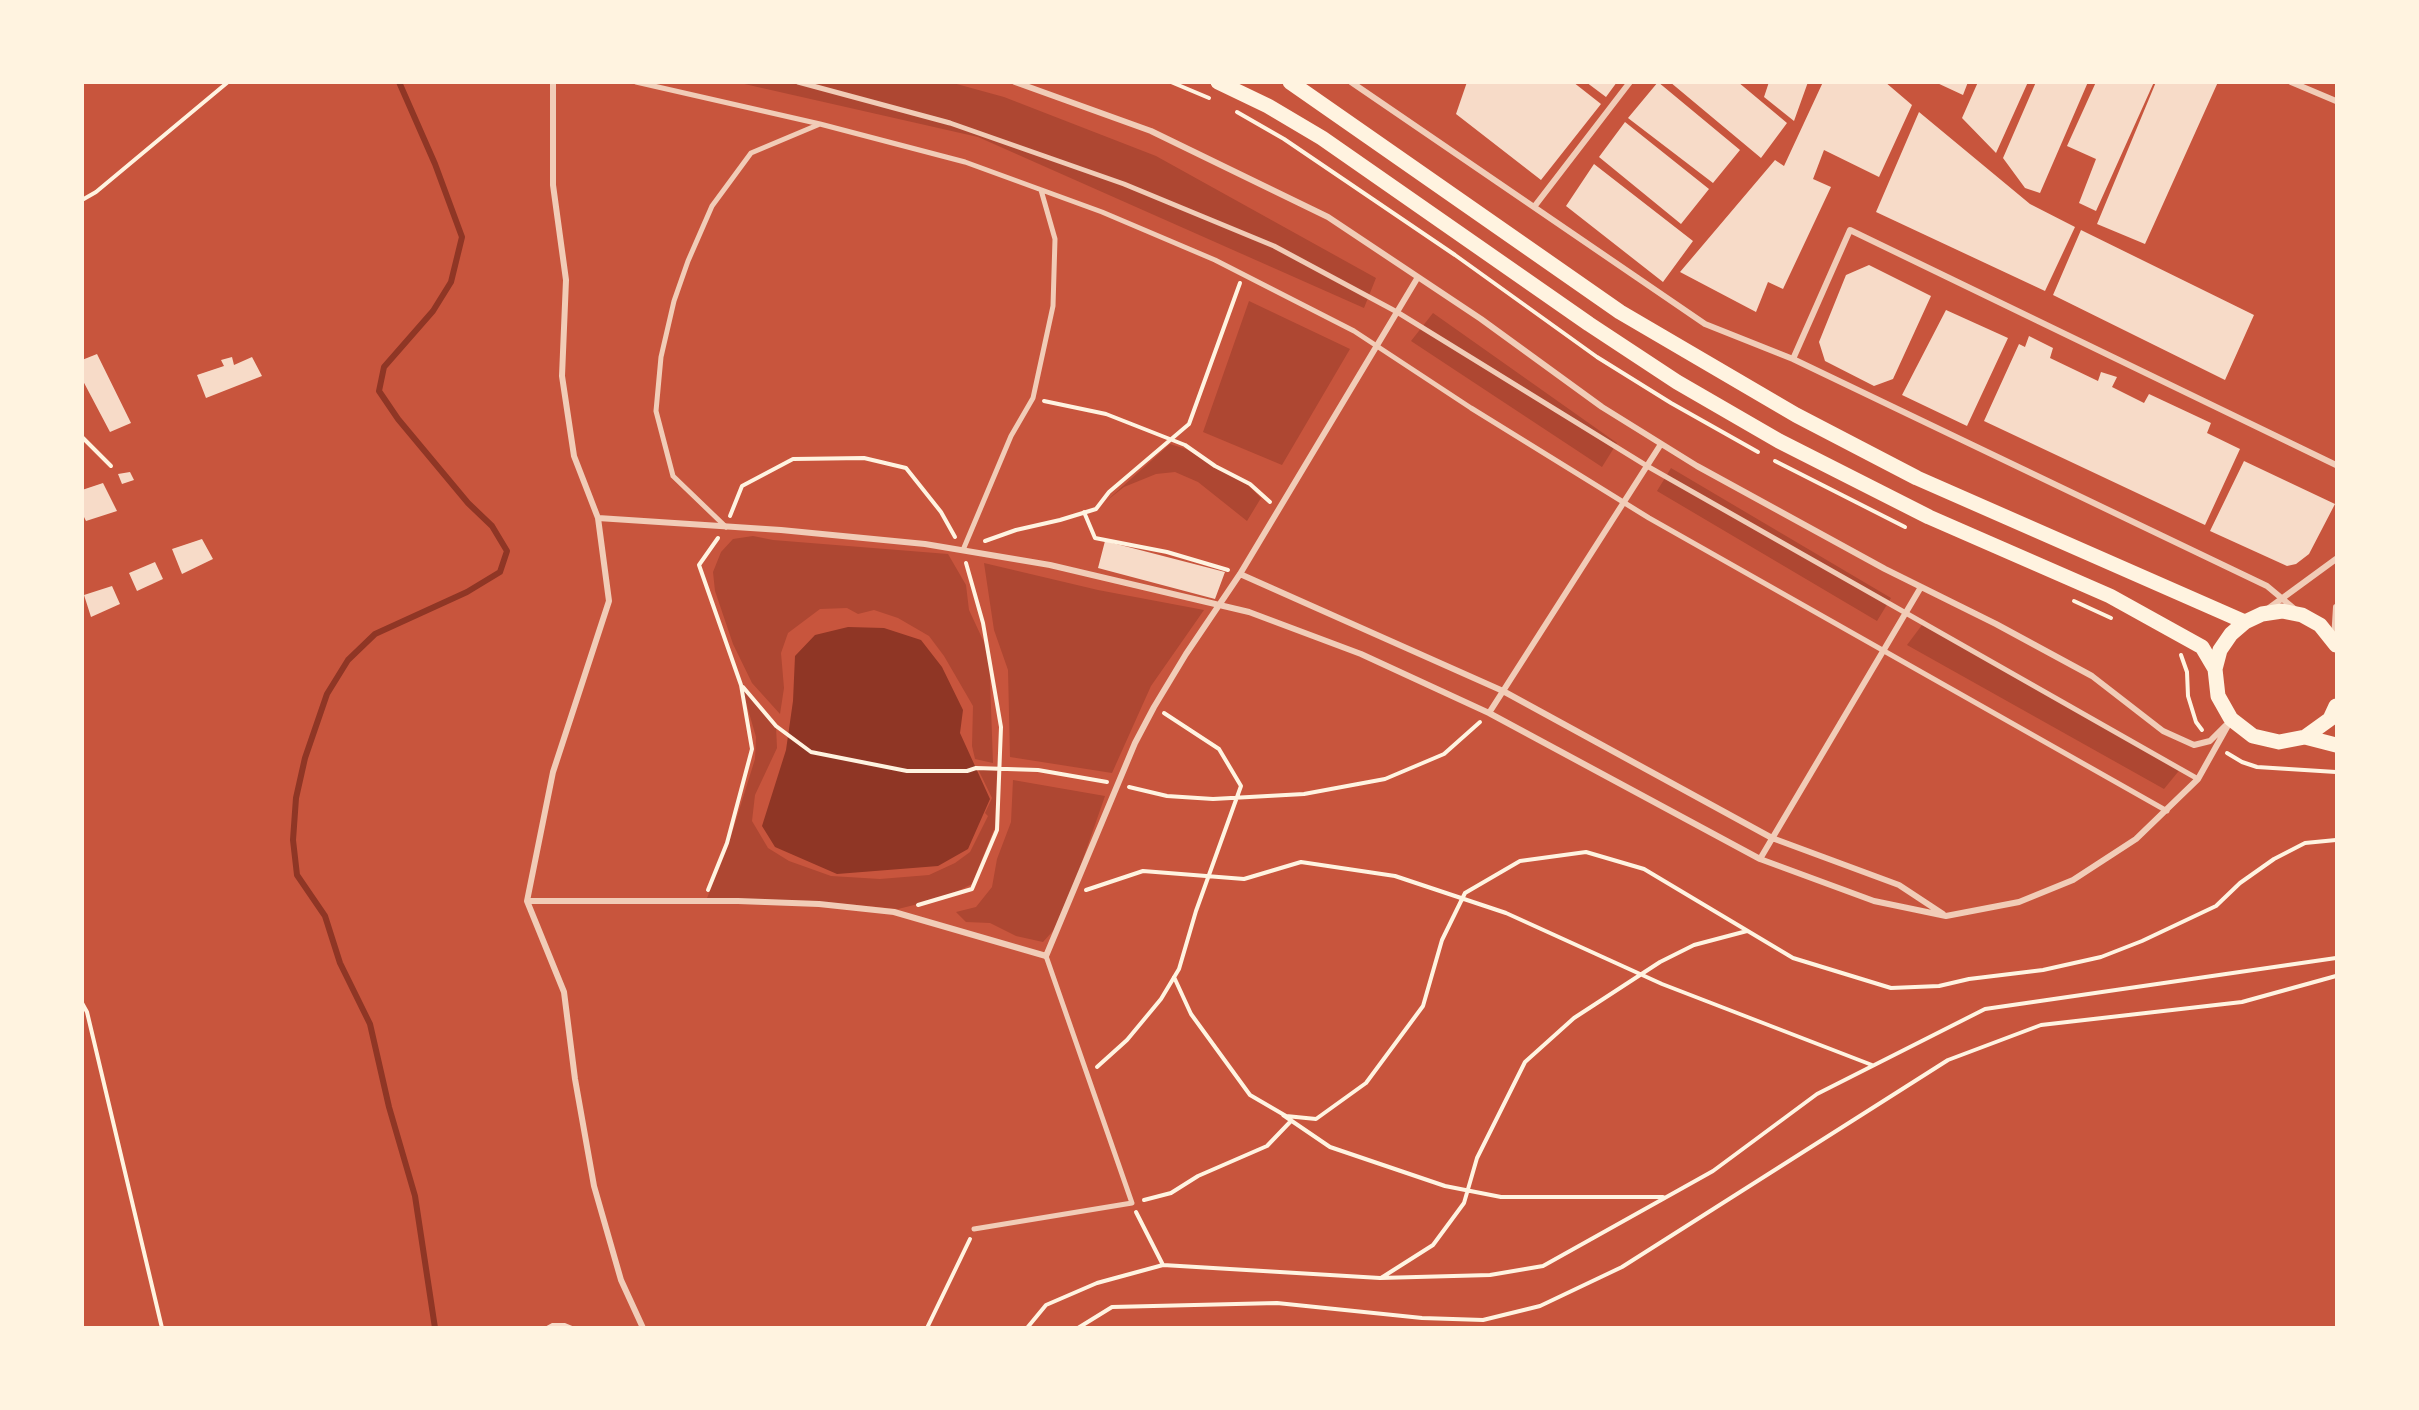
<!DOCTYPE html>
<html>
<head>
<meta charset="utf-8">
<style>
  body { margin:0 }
  #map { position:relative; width:2419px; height:1410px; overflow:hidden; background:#c8553d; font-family:Karla,sans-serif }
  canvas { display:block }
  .frame { position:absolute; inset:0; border:84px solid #fff3e0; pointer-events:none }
</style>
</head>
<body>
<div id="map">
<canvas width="2419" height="1410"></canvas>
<div class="frame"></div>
</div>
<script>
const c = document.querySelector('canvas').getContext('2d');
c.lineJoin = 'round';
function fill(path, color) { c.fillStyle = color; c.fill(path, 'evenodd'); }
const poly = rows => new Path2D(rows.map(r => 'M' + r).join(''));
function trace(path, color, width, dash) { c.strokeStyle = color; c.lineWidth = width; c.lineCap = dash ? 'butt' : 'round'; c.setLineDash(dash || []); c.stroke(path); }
fill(poly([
  [740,83,953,83,1004,97,1156,156,1376,278,1364,308,978,137],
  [1249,301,1350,349,1282,465,1203,432],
  [1433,313,1617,443,1602,467,1411,341],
  [1170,444,1186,449,1249,486,1261,498,1247,521,1198,482,1175,472,1156,474,1124,487,1105,502],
  [1671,468,1891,598,1877,621,1657,491],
  [753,536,773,540,948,554,966,585,969,610,989,653,993,763,975,759,972,746,973,706,944,656,929,636,898,618,874,610,858,614,847,608,820,609,788,633,781,653,784,688,780,714,752,683,733,644,715,591,713,572,721,552,733,539],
  [984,563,1098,590,1204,610,1151,686,1112,773,1010,757,1008,670,994,630],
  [1925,621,2182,767,2164,789,1907,645],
  [741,685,776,726,777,748,755,795,752,821,768,848,789,861,831,876,880,879,929,875,955,863,970,852,988,816,985,813,992,798,977,767,997,771,995,827,972,884,946,897,898,909,815,901,707,898,727,849,755,759,756,737],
  [1013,780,1105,796,1061,922,1043,942,1016,936,990,923,966,922,956,912,976,907,992,887,997,859,1011,822]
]), '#ae4732');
fill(poly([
  [848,627,884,628,921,640,942,667,963,710,960,733,990,799,968,849,938,866,837,874,775,847,762,826,786,750,793,701,795,656,815,635]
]), '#8f3625');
trace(poly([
  [399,82,435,164,462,237,451,282,433,311,384,367,379,391,398,419,468,503,492,526,507,551,500,572,467,592,375,634,348,660,327,694,305,758,296,798,293,840,297,875,325,916,340,963,370,1024,389,1107,415,1196,435,1328]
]), '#8f3625', 6);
fill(poly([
  [1467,82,1573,82,1601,104,1541,180,1456,114],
  [1586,82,1617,82,1606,97],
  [1658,82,1740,150,1713,183,1628,118],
  [1670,82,1738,82,1787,123,1761,158],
  [1769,82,1808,82,1794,121,1764,97],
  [1823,82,1885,82,1912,105,1879,177,1824,150,1813,179,1831,187,1783,289,1768,282,1756,312,1680,272,1775,160,1784,166],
  [1935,82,1968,82,1963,95],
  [1978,82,2028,82,1996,153,1962,118],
  [2036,82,2088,82,2040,193,2025,188,2003,158],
  [2096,82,2154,82,2096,211,2079,203,2096,159,2067,146],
  [2156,82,2218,82,2145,244,2097,224],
  [1919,112,2030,204,2075,227,2045,291,1876,212],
  [1625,122,1709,189,1681,224,1599,157],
  [1594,164,1693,241,1663,282,1566,206],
  [2081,230,2254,315,2225,380,2053,295],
  [1869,265,1931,296,1893,379,1874,386,1825,361,1819,342,1846,275],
  [1946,310,2008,338,1967,426,1902,395],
  [2029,336,2053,348,2050,358,2098,381,2101,372,2117,377,2112,387,2144,403,2149,394,2211,423,2207,433,2240,449,2205,525,1984,421,2019,344,2025,347],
  [97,354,131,423,110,432,82,379,82,360],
  [232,357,234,365,252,357,262,376,206,398,197,375,224,366,221,360],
  [2244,461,2335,504,2309,554,2296,564,2287,566,2210,531],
  [130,472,134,480,122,484,118,474],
  [103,483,117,511,86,521,82,513,82,490],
  [202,539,213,559,182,574,172,549],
  [1105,541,1225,572,1215,599,1098,568],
  [155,562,163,579,137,591,129,573],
  [112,586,120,604,91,617,84,595],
  [552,1323,565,1323,577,1328,543,1328]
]), '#f7dbc8');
trace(poly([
  [1171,82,1209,98],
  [1237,112,1284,139,1455,255,1597,357,1671,403,1758,452],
  [82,200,96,192,228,82],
  [1044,401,1106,414,1185,445,1215,466,1250,484,1270,502],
  [82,437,111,466],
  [1775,461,1905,527],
  [1084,512,1095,538,1167,552,1228,570],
  [730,516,742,486,793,459,864,458,906,468,941,512,955,537],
  [985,541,1016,530,1060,520,1096,509,1109,492,1189,424,1240,283],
  [2074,601,2111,618],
  [2181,655,2187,672,2188,696,2196,722,2202,730],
  [743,687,776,726,811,752,907,771,967,771,976,768,1038,770,1107,782],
  [2227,753,2242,762,2257,767,2336,772],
  [1129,787,1167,796,1213,799,1304,794,1385,779,1444,754,1480,722],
  [708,890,727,843,752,749,741,685,699,565,718,538],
  [1086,890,1143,871,1244,879,1301,862,1395,876,1506,913,1662,984,1872,1065],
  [918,905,972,889,997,830,1001,727,983,623,966,563],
  [1174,977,1191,1014,1250,1095,1286,1116,1316,1119,1366,1083,1423,1006,1442,940,1465,893,1520,861,1586,852,1644,869,1793,958,1891,988,1939,986,1969,979,2043,970,2101,957,2142,941,2216,906,2240,883,2274,859,2305,843,2336,840],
  [82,1003,87,1012,162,1328],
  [1097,1067,1127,1040,1161,999,1179,969,1196,911,1241,786,1219,749,1164,713],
  [1283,1115,1330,1147,1445,1186,1501,1197,1663,1197],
  [1144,1200,1171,1193,1198,1176,1267,1146,1291,1121],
  [1136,1212,1163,1265],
  [1381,1278,1433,1245,1464,1203,1477,1158,1525,1062,1574,1018,1660,962,1694,945,1747,931],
  [927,1328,970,1239],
  [1027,1328,1046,1305,1097,1283,1163,1265,1380,1278,1490,1275,1543,1266,1713,1171,1817,1094,1985,1009,2336,958],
  [1078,1328,1112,1307,1277,1303,1422,1318,1483,1320,1540,1306,1622,1267,1948,1060,2041,1025,2242,1002,2336,976]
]), '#fff3e0', 4);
trace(poly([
  [636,82,820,124,965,162,1102,212,1215,260,1354,331,1471,408,1649,518,2167,811],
  [798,82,950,123,1124,184,1274,246,1397,312,1647,466,2198,779],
  [726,527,673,476,656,411,661,357,674,301,688,261,712,206,751,153,820,124],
  [963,550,1011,436,1033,398,1053,306,1055,239,1041,190],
  [974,1229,1132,1203,1046,956]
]), '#f1ccb7', 5);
trace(poly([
  [553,82,553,185,566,280,562,376,574,456,598,518,781,530,925,544,1050,565,1249,612,1361,654,1489,713,1760,859,1874,901,1946,916,2019,902,2073,880,2136,839,2198,779,2231,720],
  [1015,82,1151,131,1328,217,1481,319,1602,407,1697,466,1885,569,1996,624,2092,676,2163,731,2194,745,2210,741,2225,726],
  [1351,82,1705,324,1793,359,2267,586,2297,611],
  [2291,82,2336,101],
  [1534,207,1630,82],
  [1793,359,1850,230,2336,465],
  [598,518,609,601,553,772,527,901,564,992,575,1079,594,1186,621,1280,643,1328],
  [1240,574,1503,691,1772,838,1899,885,1943,914],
  [2269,608,2336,559],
  [2334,640,2336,607],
  [1489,713,1661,444],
  [1760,859,1921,587],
  [527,901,738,901,819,904,894,912,1046,956,1135,743,1154,707,1186,654,1240,574,1418,277]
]), '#f1ccb7', 6);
trace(poly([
  [1218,82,1268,106,1322,138,1589,324,1677,382,1779,441,1929,517,2110,596,2202,647,2215,669],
  [1290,82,1620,312,1796,415,1917,478,2245,622],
  [2336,645,2320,625,2302,615,2282,611,2262,614,2245,622,2231,634,2220,650,2215,669,2218,696,2231,719,2253,736,2279,742,2305,737,2330,719,2336,706],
  [2305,737,2336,745]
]), '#fff3e0', 15);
</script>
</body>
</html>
